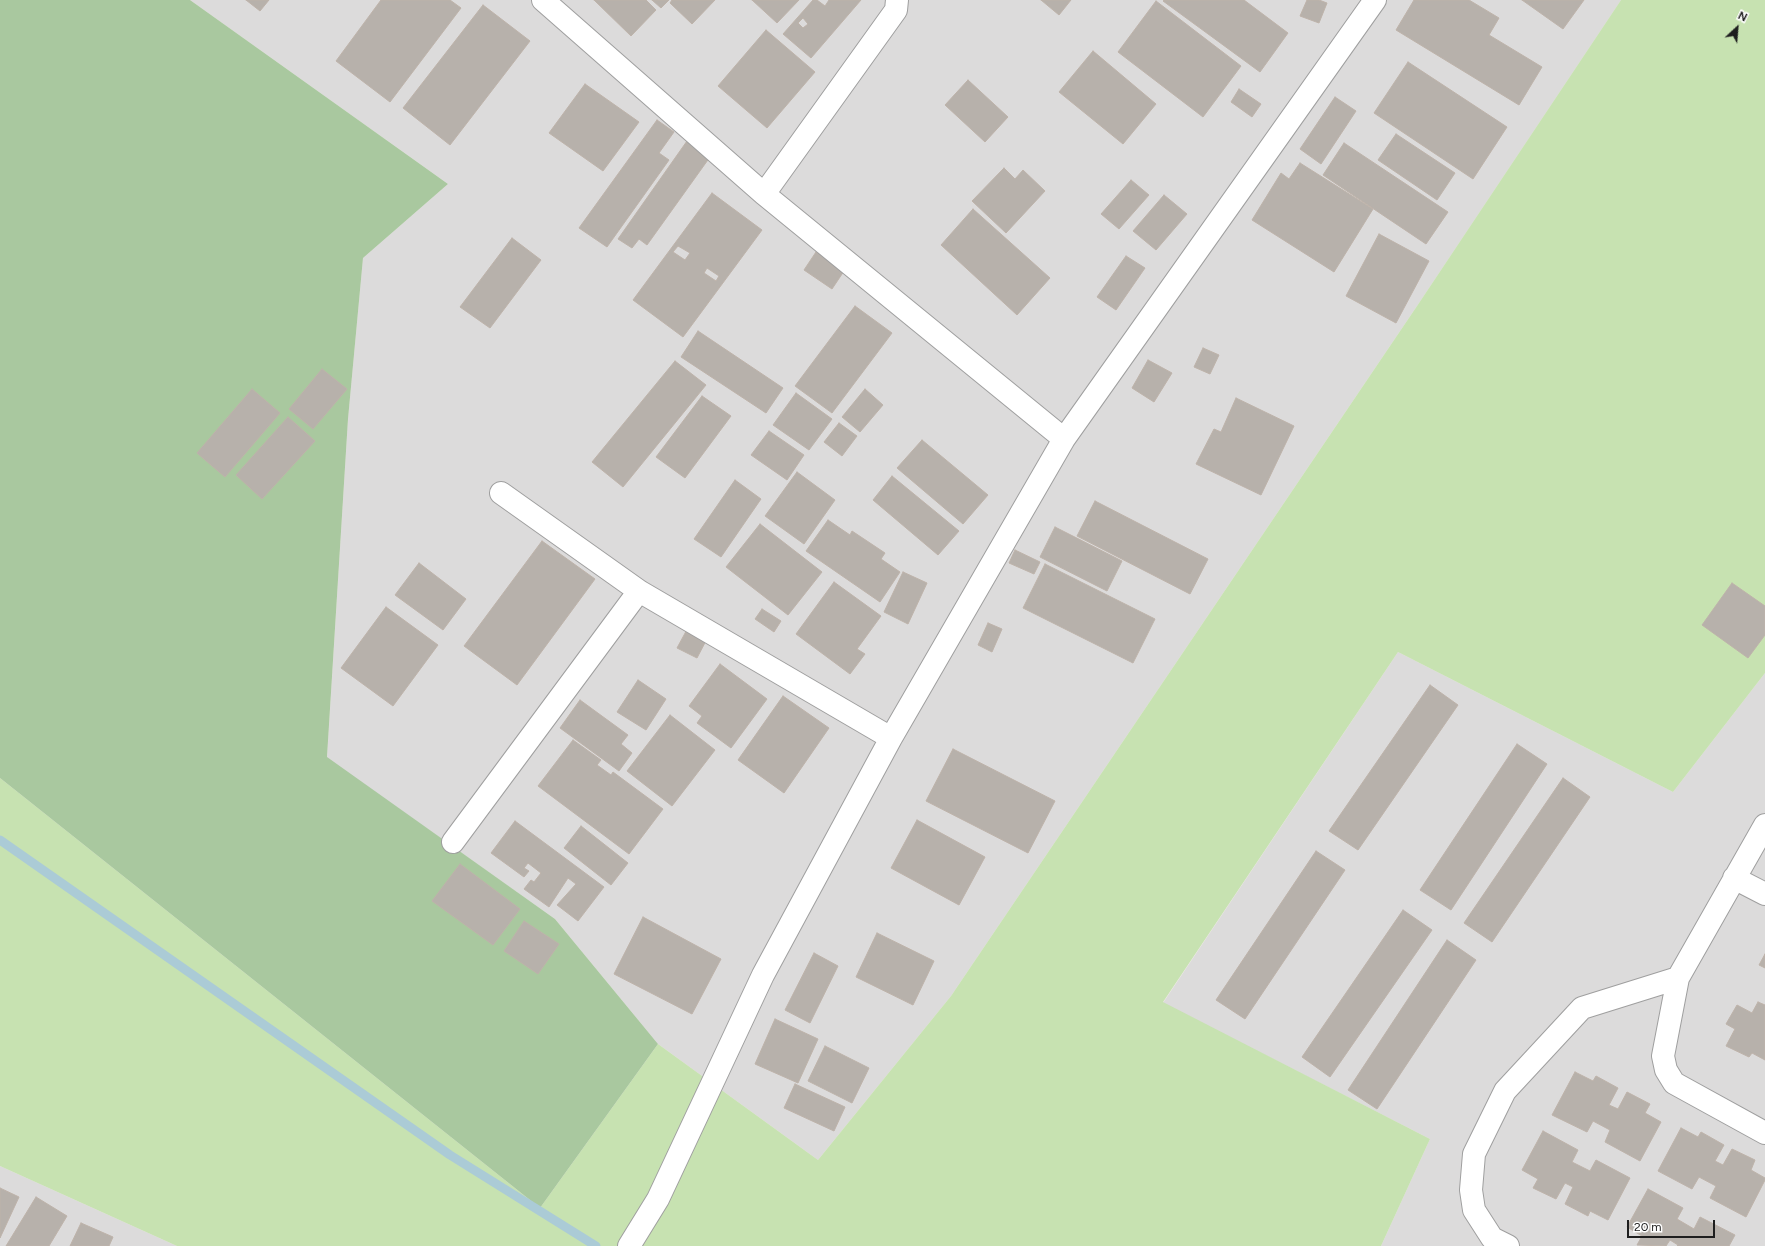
<!DOCTYPE html>
<html>
<head>
<meta charset="utf-8">
<style>
  body { margin:0 }
  #map { position:relative; width:1765px; height:1246px; overflow:hidden; background:#eeebe5; font-family:Figtree,sans-serif }
  canvas { display:block }
  .north { position:absolute; left:1717px; top:8px; width:40px; height:40px; -webkit-text-stroke:3px #fff; paint-order:stroke; rotate:26deg; font-size:11px; font-weight:700; line-height:16px; text-align:center; color:#1e1e1e }
  .north::after { content:''; display:block; margin:auto; width:14px; height:18px; background:#1e1e1e; clip-path:polygon(50% 0,100% 100%,50% 72%,0 100%) }
  .scale { position:absolute; left:1627px; top:1220px; width:88px; height:18px; box-sizing:border-box; border:2px solid #1e1e1e; border-top:0; padding-left:5px; font-size:12px; line-height:14px; white-space:nowrap; color:#1e1e1e; -webkit-text-stroke:3px #fff; paint-order:stroke }
</style>
</head>
<body>
<div id="map">
<canvas width="1765" height="1246"></canvas>
<div class="north">N</div>
<div class="scale">20 m</div>
</div>
<script>
const c = document.querySelector('canvas').getContext('2d');
c.lineJoin = 'round';
function fill(path, color) { c.fillStyle = color; c.fill(path, 'evenodd'); }
const poly = rows => new Path2D(rows.map(r => 'M' + r).join(''));
function trace(path, color, width, dash) { c.strokeStyle = color; c.lineWidth = width; c.lineCap = dash ? 'butt' : 'round'; c.setLineDash(dash || []); c.stroke(path); }
fill(poly([
  [190,0,1621,0,1417,306,951,996,818,1160,658,1044,555,919,327,758,348,419,363,258,448,184],
  [1398,652,1673,792,1765,673,1765,1246,1381,1246,1430,1139,1163,1003],
  [0,1166,177,1246,0,1246]
]), '#dcdbdb');
fill(poly([
  [1621,0,1765,0,1765,673,1673,792,1398,652,1163,1002,1430,1139,1381,1246,177,1246,0,1166,0,778,540,1208,658,1044,818,1160,951,996,1417,306]
]), '#c7e2b1');
fill(poly([
  [0,0,190,0,448,184,363,258,348,419,327,757,555,919,658,1044,540,1208,0,778]
]), '#a9c89f');
trace(poly([
  [0,840,450,1155,596,1246]
]), '#abcbd6', 9);
const building = poly([
  [246,0,269,0,260,11,246,0],
  [381,0,450,0,461,8,390,102,336,61,381,0],
  [594,0,646,0,656,10,631,36,594,0],
  [652,0,669,0,661,8,652,0],
  [672,0,715,0,692,24,670,3,672,0],
  [752,0,799,0,777,23,752,0],
  [813,0,817,0,825,6,829,0,861,0,811,58,783,34,813,0],
  [803,18,808,24,803,28,798,23,803,18],
  [1041,0,1071,0,1059,15,1041,0],
  [1164,0,1244,0,1288,33,1260,72,1163,1,1164,0],
  [1307,0,1319,0,1327,3,1319,23,1300,16,1307,0],
  [1414,0,1469,0,1499,18,1489,35,1542,67,1519,105,1396,30,1414,0],
  [1522,0,1584,0,1563,29,1522,0],
  [1156,1,1241,66,1203,117,1118,52,1156,1],
  [483,5,530,41,450,145,403,108,483,5],
  [766,30,815,72,767,128,718,86,766,30],
  [1093,51,1156,104,1123,144,1059,92,1093,51],
  [1408,62,1507,127,1473,179,1374,113,1408,62],
  [968,80,1008,117,985,142,945,105,968,80],
  [585,84,639,122,603,171,549,133,585,84],
  [1239,89,1261,104,1252,117,1231,102,1239,89],
  [1335,97,1356,111,1321,164,1300,149,1335,97],
  [657,120,674,132,659,153,669,160,607,247,579,228,657,120],
  [1396,134,1455,173,1437,200,1378,160,1396,134],
  [687,141,710,157,647,245,639,239,632,248,618,239,687,141],
  [1344,143,1448,212,1426,244,1323,175,1344,143],
  [1300,163,1373,209,1334,272,1252,220,1281,173,1289,179,1300,163],
  [1004,168,1015,179,1023,170,1045,191,1006,233,972,201,1004,168],
  [1131,180,1149,195,1119,229,1101,214,1131,180],
  [712,193,762,230,683,337,633,300,712,193],
  [678,246,690,253,685,260,673,252,678,246],
  [707,268,719,276,716,281,704,273,707,268],
  [1164,195,1187,214,1156,250,1133,231,1164,195],
  [973,209,1050,278,1017,315,941,245,973,209],
  [1379,234,1429,261,1396,323,1346,296,1379,234],
  [512,238,541,260,490,328,460,307,512,238],
  [816,252,844,271,832,289,804,270,816,252],
  [1126,256,1145,268,1116,310,1097,297,1126,256],
  [855,306,892,333,832,413,795,386,855,306],
  [698,331,783,388,766,413,681,357,698,331],
  [1203,348,1219,355,1210,374,1194,367,1203,348],
  [1148,360,1172,373,1154,402,1132,388,1148,360],
  [675,361,706,385,623,487,592,462,675,361],
  [322,369,347,389,313,429,289,409,322,369],
  [252,389,280,413,225,477,197,453,252,389],
  [865,389,883,405,860,432,842,417,865,389],
  [796,393,832,419,809,450,773,425,796,393],
  [702,396,731,416,685,478,656,457,702,396],
  [1236,398,1294,426,1261,495,1196,464,1214,429,1221,432,1236,398],
  [288,417,315,441,262,499,236,475,288,417],
  [839,423,857,436,842,456,824,442,839,423],
  [769,431,804,455,787,480,751,455,769,431],
  [922,440,988,495,963,524,897,468,922,440],
  [797,472,835,500,804,544,765,516,797,472],
  [892,476,959,531,938,555,873,500,892,476],
  [735,480,761,499,721,557,694,539,735,480],
  [1095,501,1208,559,1190,594,1077,536,1095,501],
  [828,520,850,535,852,531,885,553,881,559,900,572,880,602,806,551,828,520],
  [760,524,822,572,788,615,726,567,760,524],
  [1055,527,1122,561,1107,591,1040,557,1055,527],
  [542,541,595,579,517,685,464,646,542,541],
  [1015,550,1040,562,1034,574,1009,563,1015,550],
  [419,563,466,599,443,630,395,595,419,563],
  [1045,564,1155,619,1133,663,1023,608,1045,564],
  [903,572,927,583,908,624,884,612,903,572],
  [834,582,881,616,857,649,865,654,850,674,796,634,834,582],
  [1732,583,1765,606,1765,635,1748,658,1702,625,1732,583],
  [386,607,438,645,393,706,341,668,386,607],
  [762,609,781,621,774,632,755,619,762,609],
  [988,623,1002,629,992,652,978,645,988,623],
  [690,624,709,635,697,658,677,648,690,624],
  [720,664,767,699,731,748,697,723,702,716,689,706,720,664],
  [638,680,666,699,646,730,617,712,638,680],
  [1430,685,1458,705,1358,850,1329,831,1430,685],
  [783,696,829,728,784,793,738,760,783,696],
  [580,700,628,735,621,744,632,753,619,771,560,728,580,700],
  [670,715,715,750,672,806,627,771,670,715],
  [573,740,601,760,597,765,611,775,613,772,663,809,629,854,538,786,573,740],
  [1517,744,1547,764,1451,910,1420,890,1517,744],
  [953,749,1055,801,1028,853,926,801,953,749],
  [1563,778,1590,797,1492,942,1464,923,1563,778],
  [917,820,985,857,959,905,891,868,917,820],
  [515,821,604,887,578,921,557,905,576,884,568,878,549,907,524,889,531,880,534,882,541,873,528,863,524,868,529,871,524,877,491,853,515,821],
  [581,826,628,863,611,885,564,848,581,826],
  [1316,851,1345,870,1245,1019,1216,1000,1316,851],
  [460,864,520,909,493,945,432,901,460,864],
  [1403,910,1432,930,1330,1077,1302,1057,1403,910],
  [643,917,721,959,692,1014,614,974,643,917],
  [524,921,559,944,538,974,504,951,524,921],
  [877,933,934,961,913,1005,856,977,877,933],
  [1447,940,1476,960,1377,1109,1348,1090,1447,940],
  [814,953,838,966,810,1023,785,1010,814,953],
  [1765,954,1765,968,1759,965,1765,954],
  [1758,1002,1765,1005,1765,1060,1752,1053,1749,1057,1726,1046,1735,1029,1726,1024,1737,1005,1752,1013,1758,1002],
  [775,1019,818,1039,798,1083,755,1064,775,1019],
  [825,1046,869,1068,852,1103,808,1081,825,1046],
  [1575,1072,1593,1081,1596,1076,1618,1088,1609,1105,1618,1109,1627,1092,1650,1104,1645,1113,1661,1122,1640,1161,1605,1142,1610,1130,1593,1121,1587,1132,1552,1115,1575,1072],
  [795,1084,845,1107,834,1131,784,1108,795,1084],
  [1681,1128,1698,1137,1701,1132,1724,1145,1715,1161,1723,1165,1732,1149,1755,1160,1751,1170,1765,1178,1765,1180,1746,1217,1710,1198,1716,1186,1699,1177,1692,1189,1658,1171,1681,1128],
  [1543,1131,1578,1150,1572,1162,1590,1171,1596,1160,1630,1178,1608,1220,1590,1211,1588,1216,1565,1204,1573,1187,1565,1183,1556,1199,1533,1188,1538,1179,1522,1170,1543,1131],
  [0,1188,19,1197,0,1238,0,1188],
  [1648,1189,1683,1208,1677,1219,1694,1229,1700,1217,1735,1235,1729,1246,1677,1246,1678,1245,1670,1240,1666,1246,1637,1245,1642,1236,1627,1227,1648,1189],
  [36,1197,67,1216,49,1246,6,1246,36,1197],
  [81,1223,113,1237,109,1246,70,1246,81,1223]
]);
fill(building, '#b7b1ab');
trace(building, '#beb3aa', 1);
const street = poly([
  [543,0,764,194,1064,439],
  [764,194,896,10,897,0],
  [501,493,639,591,891,738],
  [453,842,639,591],
  [1734,878,1765,894],
  [1678,978,1663,1056,1666,1070,1674,1083,1765,1133],
  [629,1246,658,1199,763,975,891,738,1064,439,1375,0],
  [1508,1246,1492,1238,1474,1210,1471,1190,1474,1154,1505,1091,1582,1008,1678,978,1765,825]
]);
trace(street, '#9f9f9f', 24);
trace(street, '#fff', 22);
</script>
</body>
</html>
